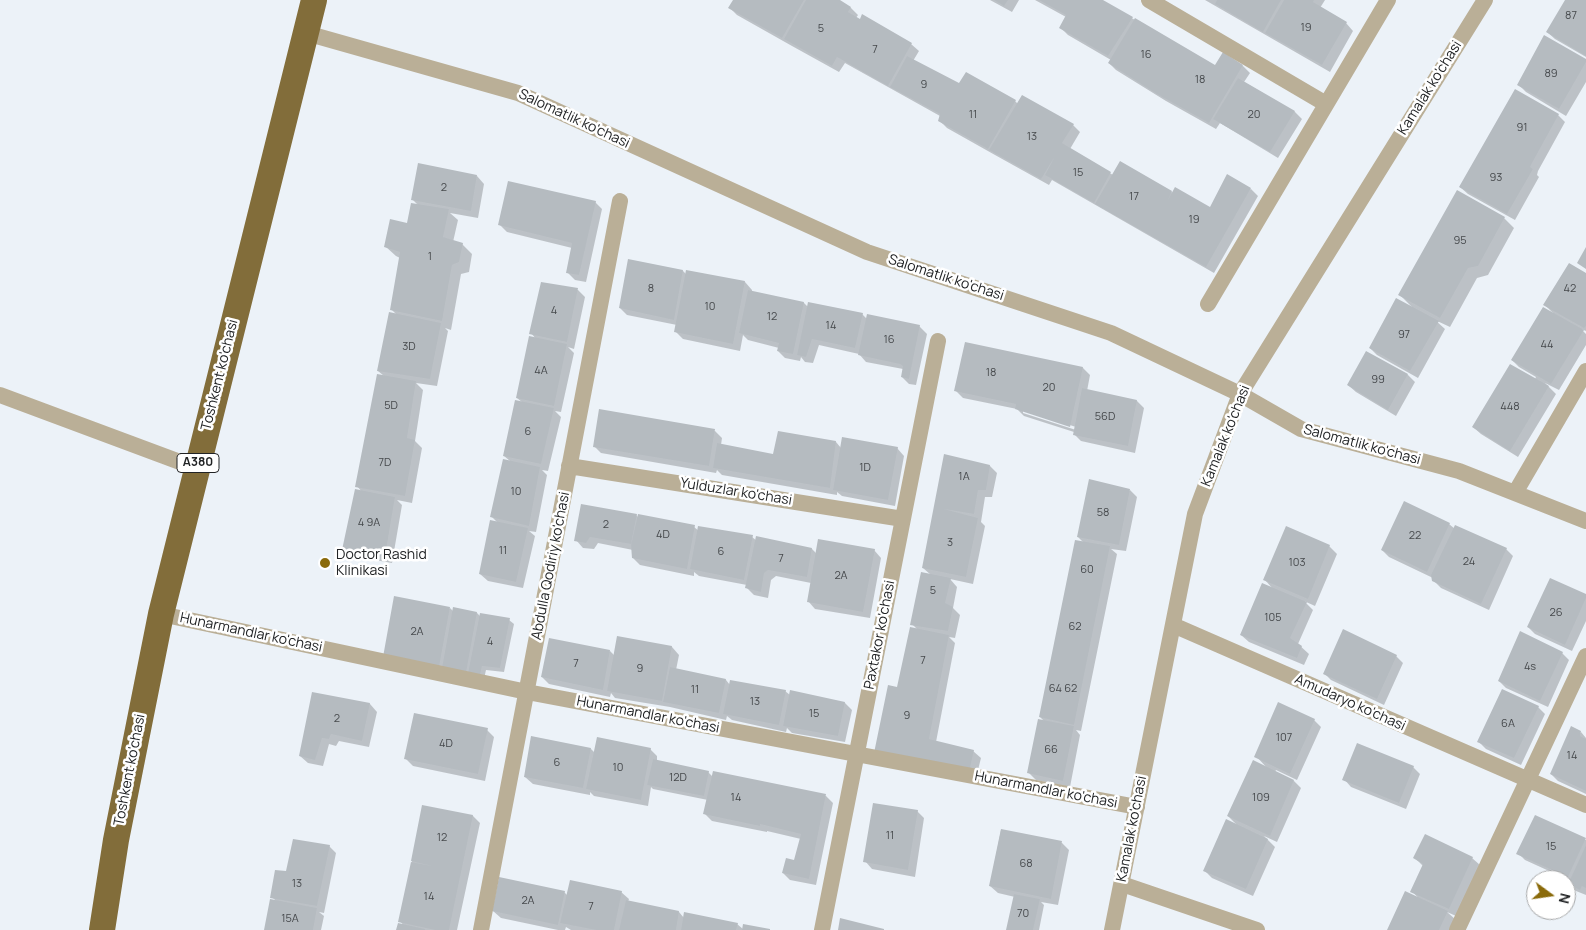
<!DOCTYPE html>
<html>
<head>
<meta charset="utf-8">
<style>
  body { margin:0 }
  #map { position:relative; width:1586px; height:930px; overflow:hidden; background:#ecf2f8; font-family:Manrope,sans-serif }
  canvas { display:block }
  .north { position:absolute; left:1526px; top:870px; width:50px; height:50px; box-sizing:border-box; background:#fff; border:1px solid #a6a7a8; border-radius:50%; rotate:104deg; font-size:14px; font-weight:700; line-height:20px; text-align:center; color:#212325 }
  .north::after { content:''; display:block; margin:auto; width:18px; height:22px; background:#8a6a0a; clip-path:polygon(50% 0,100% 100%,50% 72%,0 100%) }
</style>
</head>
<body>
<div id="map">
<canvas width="1586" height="930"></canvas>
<div class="north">N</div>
</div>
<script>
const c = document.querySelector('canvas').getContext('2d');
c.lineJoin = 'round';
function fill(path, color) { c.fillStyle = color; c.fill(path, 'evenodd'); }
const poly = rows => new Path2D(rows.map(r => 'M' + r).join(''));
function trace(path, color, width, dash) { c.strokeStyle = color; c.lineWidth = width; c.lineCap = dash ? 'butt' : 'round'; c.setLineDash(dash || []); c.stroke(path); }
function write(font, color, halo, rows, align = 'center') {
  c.font = font + ' Manrope,sans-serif'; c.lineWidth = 5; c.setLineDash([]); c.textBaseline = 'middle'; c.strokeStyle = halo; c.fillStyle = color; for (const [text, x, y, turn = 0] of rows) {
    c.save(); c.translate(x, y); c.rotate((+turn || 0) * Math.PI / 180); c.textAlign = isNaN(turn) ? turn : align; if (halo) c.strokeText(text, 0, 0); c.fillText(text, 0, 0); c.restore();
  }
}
fill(poly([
  [734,0,837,0,851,8,858,15,856,18,911,44,919,51,913,61,959,85,1015,101,1018,104,1073,125,1080,132,1070,149,1113,175,1120,163,1173,193,1210,208,1251,189,1258,196,1214,273,1052,180,1049,185,995,155,947,128,939,120,940,116,845,63,839,72,792,46,737,15,730,8],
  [990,0,1019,0,1012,12],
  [1035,0,1101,0,1215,67,1223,54,1243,66,1250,73,1244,82,1295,112,1302,119,1278,158,1220,123,1216,129,1166,101,1116,70,1109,63,1111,60,1068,35,1061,28,1066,17],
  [1205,0,1325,0,1320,8,1346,23,1353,31,1330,72],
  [1566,0,1586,0,1586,57,1555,39,1547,32],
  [1586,61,1586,82,1566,116,1526,92,1519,85],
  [1558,115,1565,122,1538,171,1537,175,1539,177,1515,220,1468,194,1460,187],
  [477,176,484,184,478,218,450,213,458,220,453,242,462,244,472,254,469,272,461,274,451,330,445,328,448,331,437,386,416,383,423,390,415,441,422,448,412,503,397,500,402,505,392,563,351,556,344,549,362,492,357,486,384,376,378,371,397,315,391,309,400,258,396,256,386,247,408,225,418,205,413,200],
  [1458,192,1504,218,1514,228,1488,275,1477,278,1450,327,1435,320,1445,329,1418,378,1377,355,1370,348,1413,308,1400,295],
  [595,202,602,209,586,282,575,280,567,272,572,248,507,232,500,225],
  [629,260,683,271,686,274,687,272,745,282,752,290,752,292,804,303,808,307,862,314,867,319,919,326,927,334,916,385,909,384,902,377,903,369,866,362,859,354,819,345,813,363,805,362,801,357,800,361,785,358,778,351,779,348,748,340,743,335,740,351,683,339,676,332,677,325,627,315,620,308],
  [1586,274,1586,331,1581,329,1586,334,1586,345,1559,390,1545,383,1556,394,1518,457,1481,434,1473,427,1535,379,1536,377,1519,367,1512,360,1554,314,1545,305],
  [542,283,578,290,585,297,574,349,568,347,574,353,561,412,555,411,561,417,548,471,542,470,547,475,536,532,529,531,535,536,523,588,488,581,480,574,497,522,492,517,510,461,504,456,523,403,517,398,536,339,531,333],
  [1367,353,1408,375,1415,382,1396,416,1356,392,1348,385],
  [1083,368,1090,375,1087,391,1137,401,1144,408,1135,453,1081,441,1074,434,1074,432,1024,416,1017,409,963,398,955,390],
  [1023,410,1076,427,1076,430,1023,413],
  [715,431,722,438,721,445,774,455,836,442,841,448,897,448,904,456,895,506,842,496,837,492,837,495,722,475,717,470,716,473,601,453,594,446],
  [945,456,990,466,997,473,992,497,985,497,981,522,985,526,973,584,950,579,957,587,953,608,960,615,955,638,949,637,955,643,936,742,973,751,981,758,976,778,883,760,898,688,918,630,912,624,931,575,923,568],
  [1130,490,1137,497,1126,551,1111,549,1117,554,1081,731,1076,730,1080,735,1070,787,1036,780,1029,773,1044,721,1040,717,1084,543,1078,537],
  [636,515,639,518,694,527,699,531,752,537,757,541,812,549,817,554,874,550,881,558,870,618,815,609,808,601,811,583,776,576,771,580,768,598,754,595,747,588,747,585,699,576,694,572,694,576,640,565,633,558,633,550,598,543,594,549,583,548,576,540],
  [1449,524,1455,529,1506,549,1513,556,1489,610,1441,588,1433,580,1433,578,1389,557,1382,550],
  [1329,546,1337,554,1315,606,1304,601,1313,610,1298,644,1309,654,1304,665,1249,642,1241,635,1273,589,1265,580],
  [1586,595,1586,621,1572,651,1535,634,1528,627],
  [450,608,454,612,477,613,480,616,509,620,514,624,504,672,486,670,484,679,391,664],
  [618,638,672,647,679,655,676,670,726,680,730,685,785,691,790,695,845,703,852,710,845,742,792,733,787,728,786,732,732,720,727,716,726,720,670,707,615,698,611,693,610,697,549,684,542,677,610,651,615,656],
  [1562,653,1569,660,1548,707,1506,688,1499,681],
  [1396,656,1403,663,1384,705,1331,680,1324,673],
  [313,693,370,704,377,712,369,747,339,741,336,746,329,744,323,766,308,763,300,756],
  [1538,707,1545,714,1521,765,1486,749,1479,742],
  [1314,720,1321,727,1297,780,1276,770,1275,772,1294,781,1301,788,1277,842,1264,836,1275,847,1253,896,1212,878,1205,871,1239,827,1228,816,1267,768,1256,756],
  [487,730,494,737,485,781,413,766,405,758],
  [1581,732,1586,738,1586,794,1558,781,1551,774],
  [591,749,595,753,650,749,657,756,657,761,708,772,713,777,826,796,833,803,816,885,790,880,783,873,795,862,801,839,767,831,767,832,712,821,705,814,708,800,653,789,651,787,648,806,594,796,590,792,590,795,533,784,525,777],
  [1413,767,1420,774,1406,809,1351,787,1344,779],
  [423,806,473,816,480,823,457,930,398,930,404,926,400,921],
  [917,811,924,818,915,877,872,869,865,861],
  [1535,817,1586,840,1586,895,1576,891,1569,884,1571,881,1525,860,1518,853],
  [1001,830,1062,843,1069,850,1058,905,1041,902,1044,905,1039,930,1007,930,1015,897,998,893,990,886],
  [329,846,336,853,324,913,319,912,324,916,321,930,265,930,276,901,272,897,287,872],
  [1415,858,1472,858,1480,865,1456,916,1447,912,1455,919,1450,930,1389,930,1419,899,1412,891,1423,866],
  [564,892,568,896,621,892,629,899,628,902,679,912,684,918,737,924,743,929,768,930,571,930,566,927,565,930,558,930,501,918,493,911]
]), '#0003');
fill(poly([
  [733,0,804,0,782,38,728,8],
  [806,0,840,0,851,7,848,12,860,19,862,14,912,43,888,86,837,57,832,66,784,39],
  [994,0,1008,0,1004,6],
  [1039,0,1103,0,1133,17,1108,56,1059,28,1066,15],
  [1217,0,1281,0,1263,32,1215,4],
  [1284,0,1314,0,1313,2,1347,22,1322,65,1265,33],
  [1565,0,1586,0,1586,56,1546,32],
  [1135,18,1215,65,1223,52,1243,65,1209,123,1157,94,1108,63],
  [1544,35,1586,59,1586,62,1559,109,1517,85],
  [907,56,959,83,966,72,1016,100,988,149,938,121,940,114,890,87],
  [1238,78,1295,111,1270,152,1213,119],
  [1515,89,1559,114,1532,163,1530,167,1533,169,1507,214,1459,187],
  [1022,95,1074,124,1062,143,1111,172,1094,203,1045,175,1054,158,1041,179,989,150],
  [1120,161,1172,191,1168,200,1175,187,1210,207,1227,174,1251,188,1206,267,1095,204],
  [418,163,477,175,471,211,411,200],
  [508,181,596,201,579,275,566,273,572,243,498,225],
  [1457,190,1505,217,1478,266,1468,268,1440,318,1398,295],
  [411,203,449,209,443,237,463,243,459,262,452,265,442,321,390,310,400,252,384,247,390,219,407,223],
  [1586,247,1586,269,1577,263],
  [628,259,683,270,674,320,619,308],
  [1569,263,1586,273,1586,326,1584,328,1543,305],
  [686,270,745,281,733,344,674,332],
  [541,282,578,288,567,342,529,334],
  [748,290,804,302,793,354,777,351,779,343,739,333],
  [1396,298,1439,321,1410,371,1369,348],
  [808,302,863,313,855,348,812,339,806,357,797,355],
  [1543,307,1584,330,1551,384,1511,360],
  [389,312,441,323,430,379,377,371],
  [867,314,920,325,909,379,901,377,903,366,900,364,858,355],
  [529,336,567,344,554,406,516,398],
  [965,342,1083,367,1070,427,1015,409,1016,404,954,391],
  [1366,351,1408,374,1388,410,1347,385],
  [1510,364,1549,386,1510,451,1472,427],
  [377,374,416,381,407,438,415,440,405,496,355,487],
  [1082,388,1137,400,1128,446,1073,435],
  [515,400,554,408,541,464,503,456],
  [599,409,715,429,709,466,593,447],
  [778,431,836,441,830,488,713,468,717,443,773,454],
  [842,437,898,447,888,500,833,490],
  [944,454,990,465,986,490,978,490,974,514,944,509,978,518,966,577,922,568],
  [503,459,540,467,529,526,490,517],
  [1089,479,1130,489,1119,545,1077,537],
  [355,489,395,497,385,556,342,550],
  [1404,501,1450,523,1427,572,1381,550],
  [581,504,637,514,631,544,590,537,586,543,574,541],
  [638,514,695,525,687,569,632,558,631,545],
  [490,520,528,528,516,582,479,574],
  [1455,525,1507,548,1481,604,1432,581,1431,575],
  [698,526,753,535,744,580,690,569],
  [1286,526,1330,545,1308,599,1263,580],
  [756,536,812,548,807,577,768,570,764,573,761,592,745,588],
  [818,539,875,549,863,612,807,602],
  [1075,540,1110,546,1074,725,1039,717],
  [921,572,951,578,945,603,953,607,948,631,910,625],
  [1550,578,1586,594,1586,598,1565,645,1527,627],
  [1262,583,1307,602,1290,638,1302,646,1297,658,1240,635],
  [394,596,450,607,439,667,383,657],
  [453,607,477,612,466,673,442,668],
  [480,613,510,618,500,668,482,666,480,675,468,673],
  [910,627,949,635,929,739,974,750,969,772,874,753,888,685,897,687],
  [1343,629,1397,655,1377,699,1323,674],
  [1520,631,1563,652,1540,701,1498,681],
  [617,636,672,646,662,701,607,691],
  [549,638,610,650,603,690,541,677],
  [670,667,726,679,719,713,663,702],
  [730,680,786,690,779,725,723,714],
  [1502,689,1539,706,1514,758,1477,742],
  [790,690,845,702,838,736,783,726],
  [312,692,370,703,362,741,331,734,329,739,322,738,315,760,299,756],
  [1278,702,1315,719,1290,774,1254,757],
  [414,713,488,728,478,774,404,759],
  [1038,719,1074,726,1063,781,1027,773],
  [1571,726,1581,731,1580,736,1586,739,1586,791,1550,774],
  [531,736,591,748,583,788,524,777],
  [597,737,651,748,641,800,586,789],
  [1357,743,1414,766,1399,803,1342,780],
  [653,759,709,771,704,796,647,785],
  [1253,760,1294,780,1270,836,1227,816],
  [713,771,826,794,809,879,782,873,786,858,794,860,801,834,760,824,760,826,703,814],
  [873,803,918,810,908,870,863,862],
  [422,805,473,815,449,930,435,930,398,922,411,862,432,866,411,861],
  [1535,815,1586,838,1568,877,1516,854],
  [1226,819,1268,839,1246,889,1203,871],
  [1001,829,1062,841,1051,899,989,886],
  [1425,834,1473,857,1449,909,1410,892,1423,864,1413,858],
  [293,839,330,845,317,906,270,898,275,870,286,871],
  [1586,845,1586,888,1582,886,1580,890,1568,884],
  [499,877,565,891,558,925,492,911],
  [570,880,622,891,614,930,596,930,560,923],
  [1405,891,1448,911,1439,930,1387,930],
  [1014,894,1040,899,1033,930,1006,930],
  [270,899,317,908,313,930,264,930],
  [626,900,679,911,676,930,619,930],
  [684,912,738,923,736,930,681,930],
  [840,918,884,929,884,930,838,930],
  [398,923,425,929,425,930,396,930],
  [743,924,770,929,770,930,742,930]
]), '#b5bbc0');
trace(poly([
  [1149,0,1326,104],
  [306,33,518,93,867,252,1111,333,1240,394,1301,429,1459,471,1586,521],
  [1208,304,1388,0],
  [0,395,196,468],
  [569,466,903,519],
  [1515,493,1586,371],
  [161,614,527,692,1137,807],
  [1173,625,1586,805],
  [1122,884,1257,930],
  [481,930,620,201],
  [822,930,938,341],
  [1112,930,1195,514,1240,394,1485,0],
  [1457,930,1586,656]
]), '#baaf97', 16);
trace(poly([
  [102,930,116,840,161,614,314,0]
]), '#826d3a', 26);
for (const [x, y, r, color] of [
  [325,563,6,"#8a6a0a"]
]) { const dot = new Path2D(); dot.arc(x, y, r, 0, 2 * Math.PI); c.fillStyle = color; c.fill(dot); trace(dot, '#fff', 2); }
write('11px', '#46494c', null, [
  ["87",1571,16],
  ["19",1306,28],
  ["5",821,29],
  ["7",875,50],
  ["16",1146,55],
  ["89",1551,74],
  ["18",1200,80],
  ["9",924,85],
  ["11",973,115],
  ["20",1254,115],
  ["91",1522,128],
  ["13",1032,137],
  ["15",1078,173],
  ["93",1496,178],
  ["2",444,188],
  ["17",1134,197],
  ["19",1194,220],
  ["95",1460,241],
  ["1",430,257],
  ["8",651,289],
  ["42",1570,289],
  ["10",710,307],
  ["4",554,311],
  ["12",772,317],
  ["14",831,326],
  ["97",1404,335],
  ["16",889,340],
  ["44",1547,345],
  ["3D",409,347],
  ["4A",541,371],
  ["18",991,373],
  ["99",1378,380],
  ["20",1049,388],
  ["5D",391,406],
  ["448",1510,407],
  ["56D",1105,417],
  ["6",528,432],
  ["7D",385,463],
  ["1D",865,468],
  ["1A",964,477],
  ["10",516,492],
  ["58",1103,513],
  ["4 9A",369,523],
  ["2",606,525],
  ["4D",663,535],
  ["22",1415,536],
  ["3",950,543],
  ["11",503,551],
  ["6",721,552],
  ["7",781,559],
  ["24",1469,562],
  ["103",1297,563],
  ["60",1087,570],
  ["2A",841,576],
  ["5",933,591],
  ["26",1556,613],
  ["105",1273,618],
  ["62",1075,627],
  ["2A",417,632],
  ["4",490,642],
  ["7",923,661],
  ["7",576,664],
  ["4s",1530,667],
  ["9",640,669],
  ["64 62",1063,689],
  ["11",695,690],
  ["13",755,702],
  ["15",814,714],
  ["9",907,716],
  ["2",337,719],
  ["6A",1508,724],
  ["107",1284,738],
  ["4D",446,744],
  ["66",1051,750],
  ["14",1572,756],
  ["6",557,763],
  ["10",618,768],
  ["12D",678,778],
  ["14",736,798],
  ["109",1261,798],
  ["11",890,836],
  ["12",442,838],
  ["15",1551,847],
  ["68",1026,864],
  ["13",297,884],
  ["14",429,897],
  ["2A",528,901],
  ["7",591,907],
  ["70",1023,914],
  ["15A",290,919]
]);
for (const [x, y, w] of [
  [198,463,42]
]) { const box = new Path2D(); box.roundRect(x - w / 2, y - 9.5, w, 19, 4); c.fillStyle = '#fff'; c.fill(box); trace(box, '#212325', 1); }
write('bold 12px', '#212325', null, [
  ["A380",198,463]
]);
write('14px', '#212325', '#fff', [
  ["Kamalak ko'chasi",1430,88,-58],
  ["Salomatlik ko'chasi",574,119,25],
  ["Salomatlik ko'chasi",946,278,18],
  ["Toshkent ko'chasi",220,375,-76],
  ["Kamalak ko'chasi",1226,436,-68],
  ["Salomatlik ko'chasi",1362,445,15],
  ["Yulduzlar ko'chasi",736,492,9],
  ["Abdulla Qodiriy ko'chasi",551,566,-79],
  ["Hunarmandlar ko'chasi",251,633,12],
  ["Paxtakor ko'chasi",880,635,-79],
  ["Amudaryo ko'chasi",1350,703,24],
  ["Hunarmandlar ko'chasi",648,715,11],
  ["Toshkent ko'chasi",130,770,-79],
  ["Hunarmandlar ko'chasi",1046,790,11],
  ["Kamalak ko'chasi",1132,829,-79]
]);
write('14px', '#212325', '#fff', [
  ["Doctor Rashid",336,555],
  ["Klinikasi",336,571]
], 'left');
</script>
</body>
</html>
